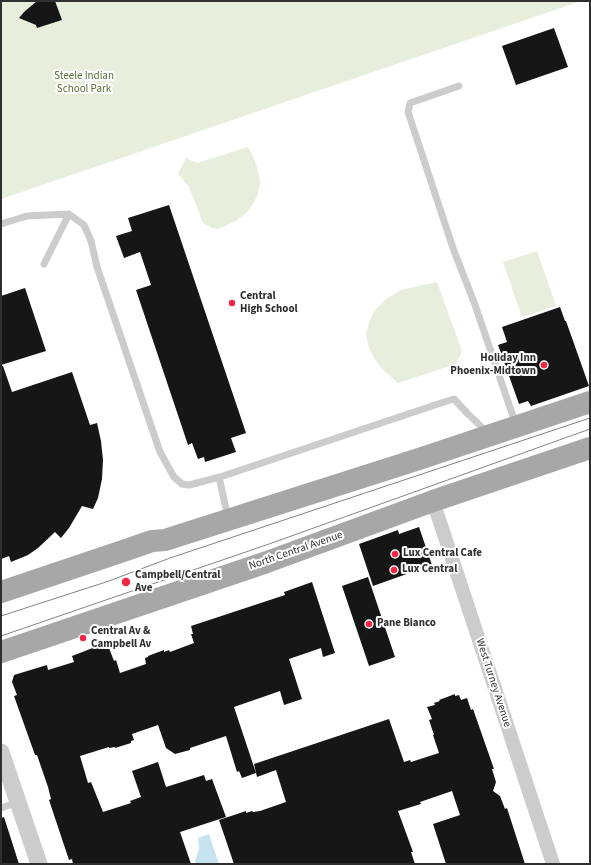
<!DOCTYPE html>
<html>
<head>
<meta charset="utf-8">
<style>
  body { margin:0 }
  #map { position:relative; width:591px; height:865px; overflow:hidden; background:#fff; font-family:"Source Sans 3",sans-serif }
  canvas { display:block }
  .frame { position:absolute; inset:0; border:2px solid #2f2f2f; pointer-events:none }
</style>
</head>
<body>
<div id="map">
<canvas width="591" height="865"></canvas>
<div class="frame"></div>
</div>
<script>
const c = document.querySelector('canvas').getContext('2d');
c.lineJoin = 'round';
function fill(path, color) { c.fillStyle = color; c.fill(path, 'evenodd'); }
const poly = rows => new Path2D(rows.map(r => 'M' + r).join(''));
function trace(path, color, width, dash) { c.strokeStyle = color; c.lineWidth = width; c.lineCap = dash ? 'butt' : 'round'; c.setLineDash(dash || []); c.stroke(path); }
function write(font, color, halo, rows, align = 'center') {
  c.font = font + ' "Source Sans 3",sans-serif'; c.lineWidth = 4; c.setLineDash([]); c.textBaseline = 'middle'; c.strokeStyle = halo; c.fillStyle = color; for (const [text, x, y, turn = 0] of rows) {
    c.save(); c.translate(x, y); c.rotate((+turn || 0) * Math.PI / 180); c.textAlign = isNaN(turn) ? turn : align; if (halo) c.strokeText(text, 0, 0); c.fillText(text, 0, 0); c.restore();
  }
}
fill(poly([
  [1,1,581,1,1,199],
  [248,147,253,156,259,174,260,182,258,194,253,204,247,212,236,221,218,229,212,228,203,223,189,187,178,174,186,158,197,163],
  [537,251,556,306,522,317,503,262],
  [437,282,462,351,456,364,398,383,381,368,373,356,369,348,366,333,369,323,374,311,386,299,401,290]
]), '#e7eedc');
fill(poly([
  [209,834,219,864,196,864,195,861,199,849,198,838]
]), '#c7e3ef');
fill(poly([
  [37,1,55,1,62,20,37,28,36,25,19,18,24,12],
  [554,28,568,67,516,85,502,46],
  [169,205,246,433,231,438,236,452,205,462,204,457,198,459,192,443,188,445,136,290,151,285,140,252,124,258,116,236,132,231,128,218],
  [25,288,46,351,1,365,1,296],
  [560,307,565,321,566,321,589,386,531,406,528,401,519,404,498,345,507,342,502,327],
  [1,366,3,366,12,392,72,372,90,425,97,423,101,441,103,460,102,479,98,498,93,509,82,506,69,528,61,538,55,532,38,548,28,555,11,562,9,556,1,559],
  [419,527,432,565,373,586,359,544,398,530,399,534],
  [368,577,395,657,369,666,342,586],
  [312,582,335,653,323,657,321,648,289,659,302,699,284,705,280,691,234,707,256,773,242,778,239,771,237,772,226,736,190,748,190,750,175,754,166,748,158,725,132,734,134,740,131,741,131,743,115,748,115,747,109,748,109,747,80,756,88,783,91,782,103,812,131,803,130,801,141,797,132,771,158,762,166,787,204,775,206,781,212,779,226,817,180,832,191,864,73,864,72,859,69,860,49,800,51,799,48,787,37,755,35,755,14,696,17,695,12,682,14,675,47,665,48,670,74,662,72,656,103,644,109,648,114,661,116,660,120,673,146,664,145,658,148,657,148,656,164,650,164,652,169,650,170,652,194,643,191,634,193,634,191,626,285,595,284,592],
  [455,694,455,696,459,695,461,700,467,698,471,710,473,709,494,769,492,769,496,782,493,791,500,796,505,809,507,808,525,864,446,864,433,824,460,815,452,791,420,802,421,804,398,811,413,852,411,852,415,864,234,864,219,820,246,811,246,813,252,811,253,812,260,811,286,802,276,770,257,777,254,764,389,719,404,762,410,760,411,762,439,753,433,735,434,735,429,720,432,719,427,707,435,705,434,703,440,701,439,700],
  [4,817,19,864,1,864,1,818]
]), '#161616');
trace(poly([
  [459,86,410,103,408,112,454,251,474,302,516,425],
  [1,224,27,216,69,214,84,225,91,241,97,267,160,452,174,477,182,484,189,485,220,477,444,402,454,399,468,414,487,432],
  [44,264,69,214],
  [219,477,228,518],
  [1,808,18,802]
]), '#ccc', 7);
trace(poly([
  [433,501,553,864]
]), '#ccc', 14);
trace(poly([
  [1,752,39,864]
]), '#ccc', 17);
trace(poly([
  [1,592,129,549,152,541,165,540,419,459,590,402],
  [1,652,267,562,433,501,590,448]
]), '#a7a7a7', 22);
trace(poly([
  [1,616,109,581,170,558,590,418],
  [1,636,269,544,590,429]
]), '#848484', 1);
for (const [x, y, r, color] of [
  [232,303,4,"#f32544"],
  [544,365,4,"#f32544"],
  [395,554,4,"#f32544"],
  [394,570,4,"#f32544"],
  [126,582,5,"#f32544"],
  [369,624,4,"#f32544"],
  [83,638,4,"#f32544"]
]) { const dot = new Path2D(); dot.arc(x, y, r, 0, 2 * Math.PI); c.fillStyle = color; c.fill(dot); trace(dot, '#fff', 1.5); }
write('11px', '#566f39', '#fff', [
  ["Steele Indian",84,77],
  ["School Park",84,90]
]);
write('bold 11px', '#2f2f2f', '#fff', [
  ["Central",240,297],
  ["High School",240,310],
  ["Holiday Inn",536,359,"right"],
  ["Phoenix-Midtown",536,372,"right"],
  ["Lux Central Cafe",403,554],
  ["Lux Central",402,570],
  ["Campbell/Central",135,576],
  ["Ave",135,589],
  ["Pane Bianco",377,624],
  ["Central Av &",91,632],
  ["Campbell Av",91,645]
], 'left');
write('11px', '#2f2f2f', '#fff', [
  ["North Central Avenue",296,551,-19],
  ["West Turney Avenue",493,683,72]
]);
</script>
</body>
</html>
